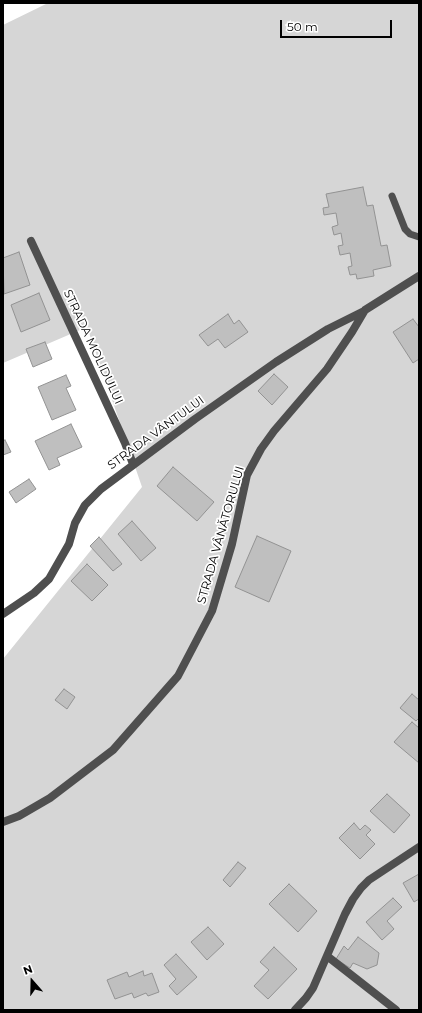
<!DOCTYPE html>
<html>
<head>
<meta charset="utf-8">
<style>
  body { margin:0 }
  #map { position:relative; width:422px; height:1013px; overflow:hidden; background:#fff; font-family:Montserrat,sans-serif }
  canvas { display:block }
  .frame { position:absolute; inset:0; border:4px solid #000; pointer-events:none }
  .north { position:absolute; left:12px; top:961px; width:40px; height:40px; -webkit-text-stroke:3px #fff; paint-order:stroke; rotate:340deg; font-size:11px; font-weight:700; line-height:16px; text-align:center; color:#000 }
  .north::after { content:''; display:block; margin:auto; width:14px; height:18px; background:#000; clip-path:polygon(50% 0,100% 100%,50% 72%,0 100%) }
  .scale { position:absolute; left:280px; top:20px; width:112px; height:18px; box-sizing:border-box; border:2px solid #000; border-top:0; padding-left:5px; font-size:12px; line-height:14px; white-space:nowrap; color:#000; -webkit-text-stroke:3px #fff; paint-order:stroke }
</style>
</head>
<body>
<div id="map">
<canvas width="422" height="1013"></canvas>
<div class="frame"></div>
<div class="north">N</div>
<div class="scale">50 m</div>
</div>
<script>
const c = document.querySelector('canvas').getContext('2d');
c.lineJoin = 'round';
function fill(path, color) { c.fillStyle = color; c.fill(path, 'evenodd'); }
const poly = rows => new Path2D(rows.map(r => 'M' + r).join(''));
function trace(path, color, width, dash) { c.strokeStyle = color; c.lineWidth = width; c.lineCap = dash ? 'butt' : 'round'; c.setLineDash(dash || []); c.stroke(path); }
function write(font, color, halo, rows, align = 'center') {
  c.font = font + ' Montserrat,sans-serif'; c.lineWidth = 3.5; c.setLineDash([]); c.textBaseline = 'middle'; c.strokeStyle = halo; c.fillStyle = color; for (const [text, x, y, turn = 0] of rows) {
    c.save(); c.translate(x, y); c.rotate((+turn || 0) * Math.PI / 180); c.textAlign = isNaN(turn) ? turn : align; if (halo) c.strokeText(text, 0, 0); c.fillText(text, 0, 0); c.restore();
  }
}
fill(poly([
  [48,3,419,3,419,1010,3,1010,3,659,142,487,87,327,3,363,3,25]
]), '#d6d6d6');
const building = poly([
  [363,187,367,206,373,205,381,246,387,245,391,266,373,270,374,276,357,279,356,274,350,275,348,267,352,266,350,253,340,255,338,246,343,245,341,233,334,235,332,227,338,225,336,213,324,215,323,208,329,207,326,194,363,187],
  [19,252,30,285,4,294,3,258,19,252],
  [39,293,50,320,21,332,11,305,39,293],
  [228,314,234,324,239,320,248,332,225,348,218,339,208,346,199,335,228,314],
  [413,319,419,327,419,359,413,363,393,332,413,319],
  [45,342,52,359,33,367,26,349,45,342],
  [274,374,288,387,272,405,258,391,274,374],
  [66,375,71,386,66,388,76,410,52,420,38,387,66,375],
  [71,424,82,447,57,458,60,465,49,470,35,441,71,424],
  [5,440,11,452,3,455,3,441,5,440],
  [173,467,214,502,197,521,157,486,173,467],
  [29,479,36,489,16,503,9,492,29,479],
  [132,521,156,548,141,561,118,534,132,521],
  [257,536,291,551,269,602,235,587,257,536],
  [99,537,122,564,113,571,90,546,99,537],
  [87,564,108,585,92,601,71,581,87,564],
  [64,689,75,697,67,709,55,700,64,689],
  [412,694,419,700,419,718,416,721,400,708,412,694],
  [412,722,419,728,419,763,394,742,412,722],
  [387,794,410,815,394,833,370,811,387,794],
  [354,823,360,830,365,825,371,830,366,835,375,844,360,859,339,838,354,823],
  [238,862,246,868,230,887,223,880,238,862],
  [419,874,419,899,414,902,403,883,419,874],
  [289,884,317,911,298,932,269,904,289,884],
  [393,898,402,907,387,921,394,929,382,940,366,922,393,898],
  [208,927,224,944,207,960,191,942,208,927],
  [358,937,379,953,377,965,367,969,353,963,350,968,336,959,344,946,348,950,358,937],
  [274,947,297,969,268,999,254,986,269,970,260,962,274,947],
  [176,954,197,977,177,995,169,986,176,979,164,965,176,954],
  [143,971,144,976,152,973,159,992,148,996,146,993,134,998,132,993,115,999,107,980,127,972,129,977,143,971]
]);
fill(building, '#bfbfbf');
trace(building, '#939393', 1);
trace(poly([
  [392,196,405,229,410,234,419,237]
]), '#4f4f4f', 7);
trace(poly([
  [31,241,125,443,133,464],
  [3,614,34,593,49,579,69,544,75,523,85,505,101,489,195,419,276,362,328,329,364,311],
  [3,822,19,816,50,798,113,750,178,676,212,611,232,544,247,475,261,449,274,431,327,369,352,332,365,310,419,276],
  [327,956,396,1010],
  [295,1010,306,998,313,988,345,914,353,899,361,888,369,880,419,847]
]), '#4f4f4f', 8);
write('12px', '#000', '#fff', [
  ["STRADA MOLIDULUI",93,347,65],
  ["STRADA VÂNTULUI",156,433,-36],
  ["STRADA VÂNĂTORULUI",221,535,-74]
]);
</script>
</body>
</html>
